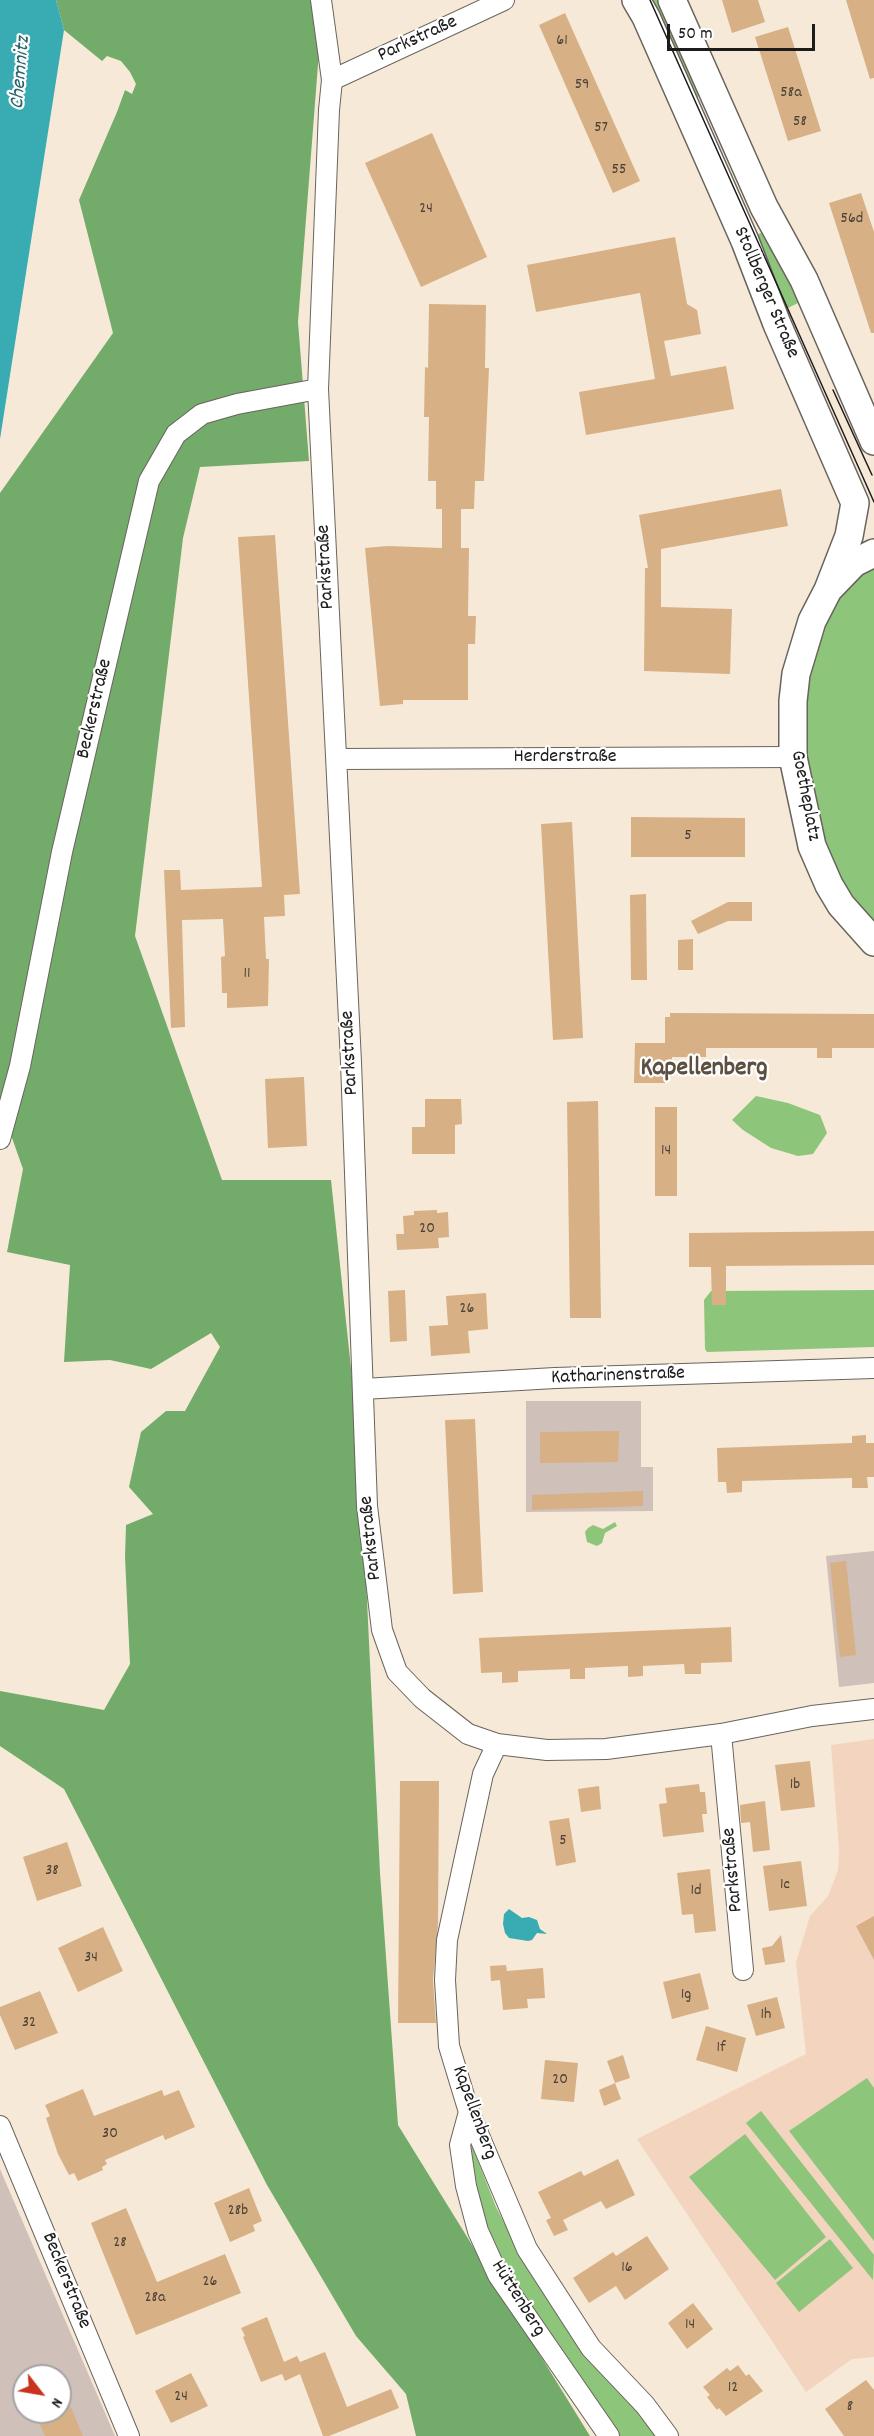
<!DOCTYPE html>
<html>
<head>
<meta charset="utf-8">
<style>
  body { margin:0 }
  #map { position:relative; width:874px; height:2436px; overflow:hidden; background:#f7e9d7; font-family:Dekko,sans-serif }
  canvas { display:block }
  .north { position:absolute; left:12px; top:2364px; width:60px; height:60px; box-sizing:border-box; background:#fff; border:2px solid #a4a4a4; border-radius:50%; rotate:121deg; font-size:16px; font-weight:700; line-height:24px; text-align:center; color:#1c1c1c }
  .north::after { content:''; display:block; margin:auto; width:21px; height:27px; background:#c8321e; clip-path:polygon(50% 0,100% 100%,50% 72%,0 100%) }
  .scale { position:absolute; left:667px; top:24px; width:148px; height:27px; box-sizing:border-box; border:3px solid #1c1c1c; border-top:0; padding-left:8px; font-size:18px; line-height:21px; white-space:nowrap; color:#1c1c1c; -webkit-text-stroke:4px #fff; paint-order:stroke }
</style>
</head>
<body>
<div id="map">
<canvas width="874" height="2436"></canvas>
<div class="north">N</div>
<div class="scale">50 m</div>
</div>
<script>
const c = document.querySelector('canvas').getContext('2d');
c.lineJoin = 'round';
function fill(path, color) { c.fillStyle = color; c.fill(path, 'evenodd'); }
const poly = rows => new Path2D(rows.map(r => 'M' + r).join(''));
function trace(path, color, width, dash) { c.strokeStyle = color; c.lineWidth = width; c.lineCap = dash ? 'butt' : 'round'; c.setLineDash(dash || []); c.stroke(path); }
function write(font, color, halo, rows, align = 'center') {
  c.font = font + ' Dekko,sans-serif'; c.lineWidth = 4.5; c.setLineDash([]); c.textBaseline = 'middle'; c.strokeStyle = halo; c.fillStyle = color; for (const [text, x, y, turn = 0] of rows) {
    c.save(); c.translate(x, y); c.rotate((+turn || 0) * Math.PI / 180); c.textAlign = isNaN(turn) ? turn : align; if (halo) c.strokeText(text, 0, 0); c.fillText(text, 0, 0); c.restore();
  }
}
fill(poly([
  [874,1739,874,2357,852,2359,806,2392,637,2139,806,2054,796,1962,810,1916,828,1896,838,1870,839,1849,831,1745]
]), '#f3d4be');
fill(poly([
  [526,1401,641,1401,641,1467,653,1467,653,1511,526,1512],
  [874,1551,874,1683,839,1687,826,1556],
  [0,2169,115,2436,0,2436],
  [24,2376,60,2376,60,2412,24,2412]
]), '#cfc0ba');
fill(poly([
  [642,0,667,0,708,92,688,101],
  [768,230,804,300,778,313,749,238],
  [874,553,874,942,812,846,796,674,854,563],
  [756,1096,788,1103,820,1115,827,1133,813,1154,798,1156,771,1148,743,1130,732,1120],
  [874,1290,874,1347,707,1352,705,1349,704,1300,711,1291],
  [615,1522,617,1526,605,1533,602,1543,597,1546,587,1542,585,1532,588,1528,593,1525,603,1529],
  [867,2078,874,2088,874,2241,789,2131],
  [761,2111,874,2255,873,2280,746,2123],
  [745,2134,826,2237,775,2280,689,2177],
  [472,2146,496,2207,528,2268,660,2436,614,2436,511,2285,484,2227,465,2157],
  [830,2239,853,2268,799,2312,776,2283]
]), '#8dc67a');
fill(poly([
  [56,0,323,0,298,322,309,461,200,467,183,538,135,936,222,1180,331,1180,360,1453,380,1873,398,2125,590,2436,416,2436,406,2394,356,2336,267,2185,64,1789,0,1746,0,1691,104,1710,130,1664,125,1557,126,1525,153,1514,129,1487,141,1432,166,1411,185,1411,220,1347,211,1333,151,1369,110,1360,64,1362,70,1265,7,1252,23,1169,0,1104,0,493,113,333,79,200,117,112,125,90,132,94,136,84,130,72,121,61,107,56,102,61,64,30]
]), '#72ab6a');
fill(poly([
  [0,0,56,0,64,30,0,439],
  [509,1909,522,1918,529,1917,537,1920,540,1929,547,1934,537,1933,532,1940,528,1941,509,1938,505,1933,503,1924,504,1914]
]), '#39abb3');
fill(poly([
  [722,0,758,0,765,22,732,33],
  [846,0,874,0,874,78,870,79],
  [565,13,640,181,613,193,539,25],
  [788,27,821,131,788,141,755,37],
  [432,133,487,257,421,287,365,163],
  [861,193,874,232,874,333,871,333,829,203],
  [675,237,687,304,697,310,701,334,664,341,671,376,726,366,734,409,586,435,579,392,655,379,640,293,536,312,527,265],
  [429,304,486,305,485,368,489,368,484,481,475,481,474,509,461,509,461,548,469,548,468,616,476,616,475,644,468,644,468,700,403,700,403,704,380,706,365,548,388,546,442,548,442,509,436,509,436,481,428,481,429,417,424,417,425,367,428,368],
  [781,489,788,526,661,549,661,607,732,609,730,674,644,671,645,568,648,568,639,515],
  [275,535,300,894,284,895,285,916,264,917,266,959,269,959,268,1006,227,1008,227,993,222,993,221,957,225,956,223,919,182,920,185,1027,171,1028,164,870,180,870,181,890,262,887,238,537],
  [631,817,745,818,745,857,631,857],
  [572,822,583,1038,553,1040,541,824],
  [646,894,647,980,631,980,630,895],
  [728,902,752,902,752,921,728,921,698,934,691,921],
  [693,939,693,970,678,970,678,940],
  [670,1013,874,1014,874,1048,832,1048,832,1058,817,1058,817,1048,706,1048,706,1057,672,1057,672,1077,665,1077,665,1083,634,1083,635,1043,665,1043,665,1017,670,1017],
  [304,1077,307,1146,268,1148,265,1079],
  [425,1099,461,1099,462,1124,455,1125,455,1154,412,1154,412,1127,425,1127],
  [598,1101,601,1318,570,1318,567,1102],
  [655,1107,677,1107,677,1196,655,1196],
  [437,1210,437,1213,448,1212,449,1237,438,1238,439,1248,397,1250,396,1234,404,1234,403,1216,414,1215,414,1211],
  [874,1231,874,1265,726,1266,726,1305,712,1305,711,1267,689,1267,689,1233],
  [405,1290,407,1341,390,1342,388,1291],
  [486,1293,488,1329,468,1331,470,1353,431,1356,429,1326,448,1325,446,1296],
  [475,1419,483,1592,453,1594,445,1420],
  [619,1431,618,1462,540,1463,540,1432],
  [866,1435,866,1443,874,1443,874,1477,867,1477,868,1488,852,1488,852,1478,742,1481,742,1492,727,1493,726,1482,718,1482,717,1448,852,1443,852,1436],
  [643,1491,643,1506,532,1510,532,1495],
  [846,1561,856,1655,840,1657,830,1563],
  [731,1627,732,1662,701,1663,701,1674,685,1674,684,1664,643,1666,643,1676,628,1677,628,1666,585,1668,585,1679,570,1679,570,1669,518,1671,518,1682,502,1683,502,1672,481,1673,479,1638],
  [810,1761,815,1807,781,1811,775,1765],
  [400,1781,439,1781,438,1925,433,1980,436,2023,398,2023],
  [699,1784,700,1792,705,1792,707,1814,702,1814,704,1832,663,1837,659,1804,667,1803,665,1788],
  [599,1786,601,1809,581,1812,578,1789],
  [765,1801,770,1850,753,1852,750,1822,741,1823,740,1805],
  [569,1818,576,1862,556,1866,549,1821],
  [67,1842,82,1886,37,1901,23,1857],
  [801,1861,807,1906,769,1911,763,1866],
  [710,1869,716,1931,695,1933,693,1914,682,1915,677,1873],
  [874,1916,874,1960,856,1926],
  [103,1927,123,1971,78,1992,58,1948],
  [781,1935,785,1962,765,1965,762,1948,772,1946],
  [506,1965,507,1971,543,1968,545,1998,527,1999,528,2008,503,2010,500,1980,491,1981,490,1966],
  [700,1973,709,2009,672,2019,663,1982],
  [40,1991,58,2033,15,2050,0,2015,0,2007],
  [777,1997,785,2028,756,2036,747,2005],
  [706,2026,746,2038,737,2072,696,2060],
  [623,2055,630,2078,615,2083,607,2061],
  [545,2060,578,2063,574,2102,541,2099],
  [615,2083,621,2099,604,2106,599,2090],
  [83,2089,94,2116,162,2090,164,2096,179,2090,195,2127,165,2140,163,2135,105,2160,107,2164,102,2167,103,2170,78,2181,74,2173,69,2175,58,2154,46,2118,50,2116,45,2105],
  [618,2159,635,2195,606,2209,601,2201,563,2220,568,2230,554,2236,546,2220,551,2218,538,2192,581,2171,584,2176],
  [249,2188,262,2221,253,2225,255,2231,230,2242,214,2203],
  [126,2208,157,2282,225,2254,241,2293,136,2335,91,2223],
  [647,2236,669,2269,625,2300,616,2286,589,2303,573,2278,613,2252,616,2256],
  [693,2303,713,2329,687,2349,668,2323],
  [267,2317,284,2362,297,2356,300,2362,325,2352,347,2407,391,2389,399,2408,329,2436,323,2436,300,2374,285,2381,282,2374,261,2382,243,2337,245,2336,241,2328],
  [738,2365,746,2376,749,2374,763,2391,726,2416,719,2408,717,2410,707,2397,710,2395,703,2387,727,2368,730,2371],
  [191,2373,208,2406,171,2423,155,2391],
  [866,2380,874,2390,874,2436,844,2436,825,2409],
  [60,2382,83,2436,45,2436,35,2412,60,2412]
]), '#d7b086');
const street = poly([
  [321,0,332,80,329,110,318,389,351,1062,367,1506,382,1630,397,1672,422,1698,468,1734,497,1744,547,1750,606,1749,721,1734,812,1716,874,1709],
  [332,80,504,0],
  [337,759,793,757],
  [0,1139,20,1066,62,852,149,481,176,434,202,414,237,404,318,389],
  [363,1389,555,1378,874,1368],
  [721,1734,743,1970],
  [497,1744,483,1774,447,1940,445,1980,449,2046,469,2112,527,2249,591,2348,645,2405,668,2436],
  [469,2112,460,2145,466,2186,478,2231,498,2275,609,2436],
  [0,2126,129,2436]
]);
const secondary = poly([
  [636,0,646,17,745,241,777,324,855,503,849,536,828,590],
  [672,0,764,207,804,280,874,441],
  [874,553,854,563,828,590,812,621,796,674,793,701,793,757,812,846,829,885,841,905,874,942]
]);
trace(street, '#69645d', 22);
trace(secondary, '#69645d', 30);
trace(street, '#fff', 20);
trace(secondary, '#fff', 27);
trace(poly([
  [650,0,874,502],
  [833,390,872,475]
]), '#1c1c1c', 1.5);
write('16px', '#4b4136', null, [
  ["61",562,42],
  ["59",582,86],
  ["58a",791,94],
  ["58",800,123],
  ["57",601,129],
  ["55",619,171],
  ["24",426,210],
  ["56d",852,220],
  ["5",688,837],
  ["11",247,975],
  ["14",666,1152],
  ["20",427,1230],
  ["26",467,1310],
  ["1b",795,1786],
  ["5",563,1842],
  ["38",52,1872],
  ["1c",785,1886],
  ["1d",696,1892],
  ["34",91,1959],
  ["1g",686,1996],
  ["1h",766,2016],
  ["32",29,2024],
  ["1f",721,2049],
  ["20",560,2081],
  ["30",110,2135],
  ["28b",238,2212],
  ["28",120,2244],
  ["16",627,2269],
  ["26",210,2283],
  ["28a",155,2299],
  ["14",690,2326],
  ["12",733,2389],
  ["24",181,2398],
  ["8",850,2408]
]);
write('20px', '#1c1c1c', '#fff', [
  ["Parkstraße",418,40,-25],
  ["Stollberger Straße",765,293,67],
  ["Parkstraße",327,567,-93],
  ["Beckerstraße",96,709,-77],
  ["Herderstraße",565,758],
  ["Goetheplatz",804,796,79],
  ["Parkstraße",351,1053,-93],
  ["Katharinenstraße",618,1377,-2],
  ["Parkstraße",372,1538,-96],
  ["Parkstraße",734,1870,-95],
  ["Kapellenberg",473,2113,70],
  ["Beckerstraße",65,2281,68],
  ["Hüttenberg",517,2299,58]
]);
write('italic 21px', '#2a6468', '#fff', [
  ["Chemnitz",22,73,-85]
]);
write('bold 26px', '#5d5041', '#fff', [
  ["Kapellenberg",704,1070]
]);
</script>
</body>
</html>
